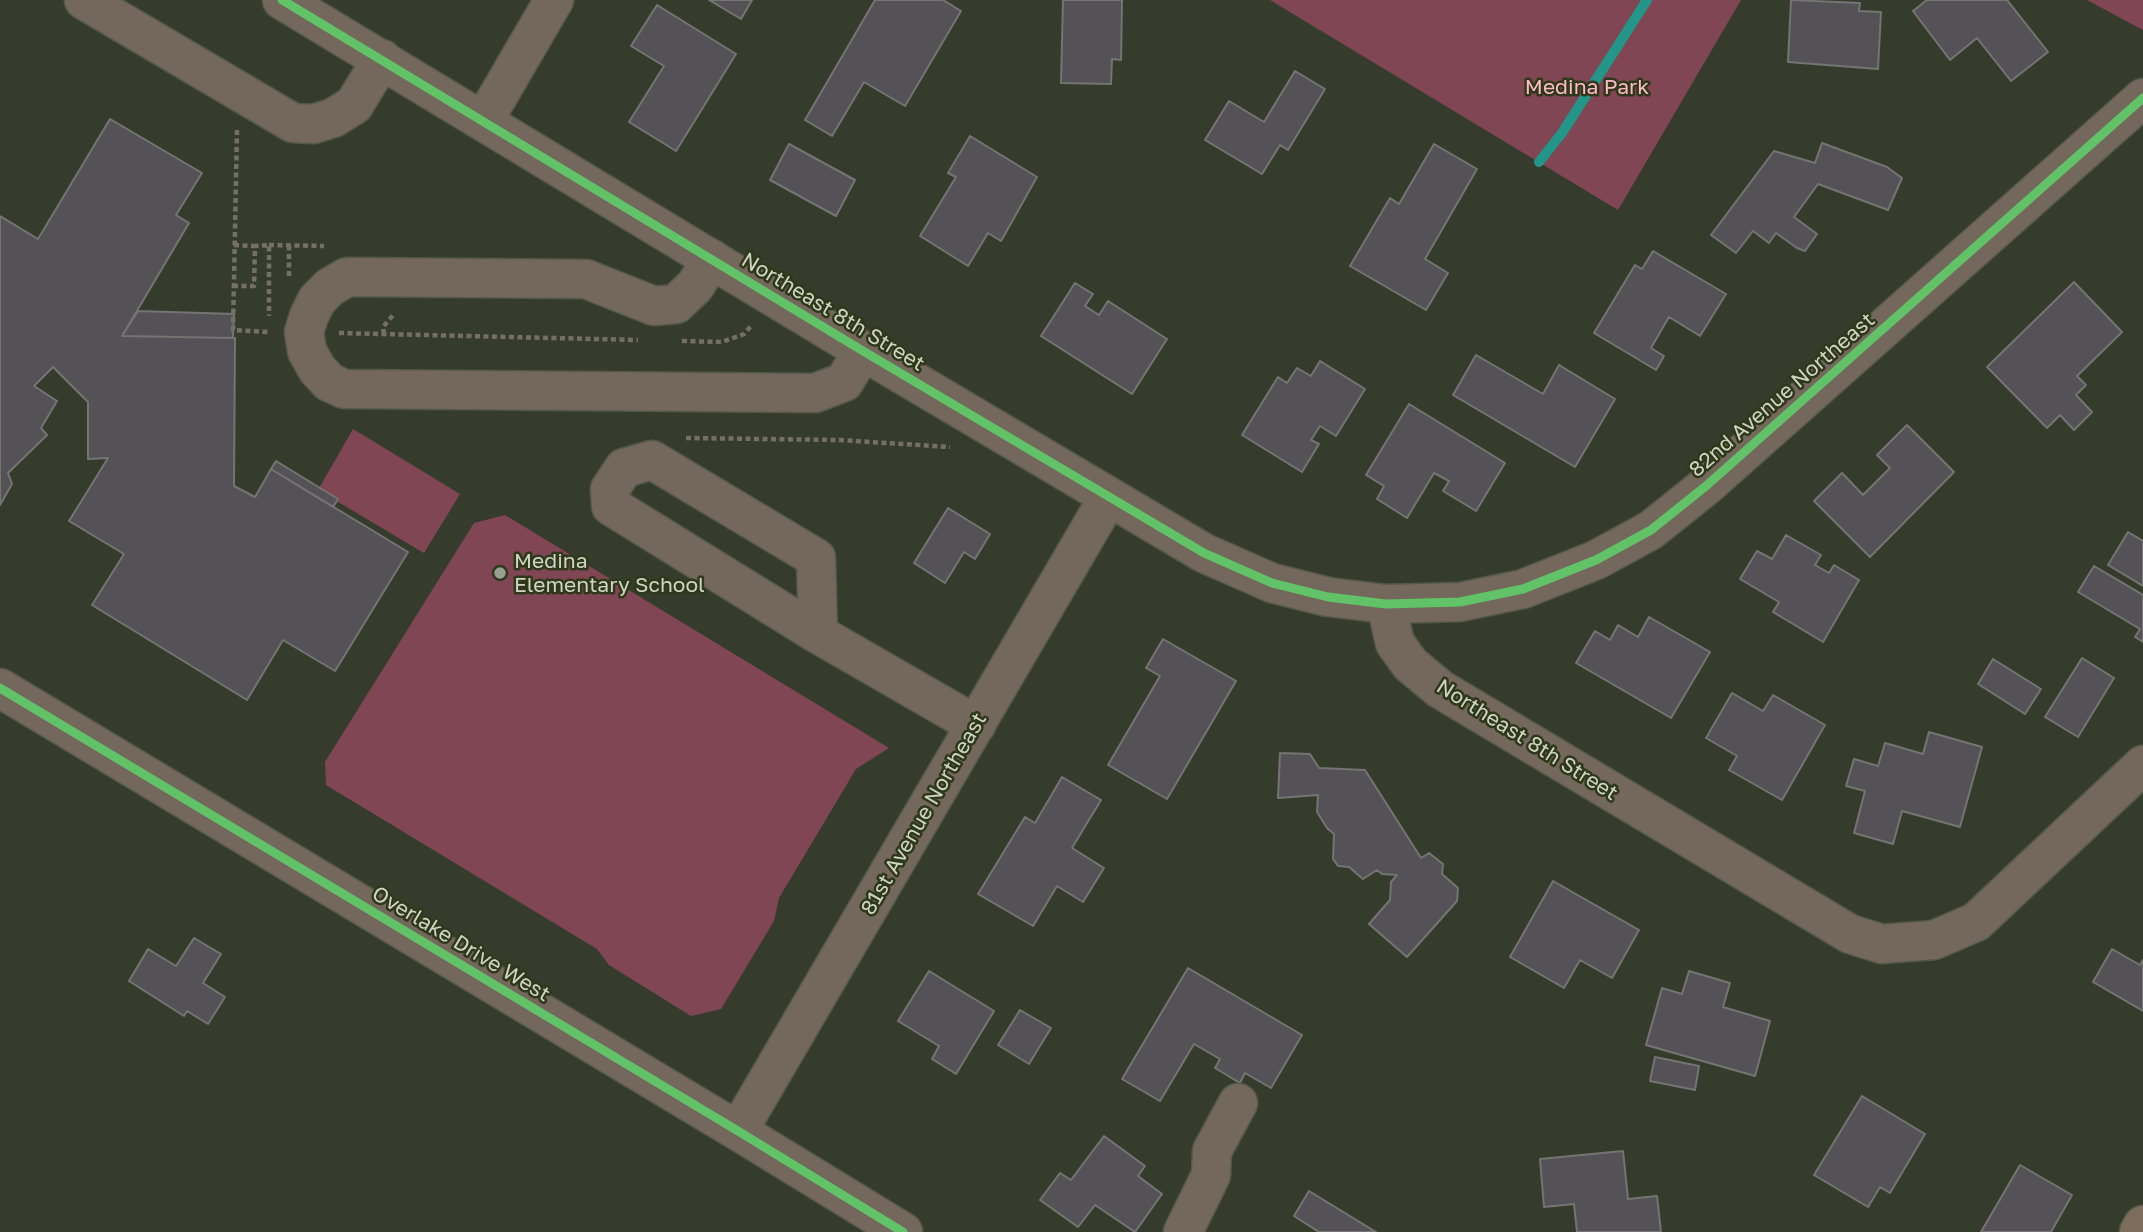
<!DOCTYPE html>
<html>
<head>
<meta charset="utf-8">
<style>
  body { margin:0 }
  canvas { display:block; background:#363c2b }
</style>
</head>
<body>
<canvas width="2143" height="1232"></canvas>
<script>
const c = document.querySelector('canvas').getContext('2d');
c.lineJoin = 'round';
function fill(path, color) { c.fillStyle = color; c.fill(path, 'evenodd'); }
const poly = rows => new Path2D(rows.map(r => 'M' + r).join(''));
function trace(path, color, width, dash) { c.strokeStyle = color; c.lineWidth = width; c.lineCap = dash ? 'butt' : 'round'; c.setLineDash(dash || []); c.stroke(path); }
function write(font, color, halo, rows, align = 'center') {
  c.font = font + ' "Golos Text",sans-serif'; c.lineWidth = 5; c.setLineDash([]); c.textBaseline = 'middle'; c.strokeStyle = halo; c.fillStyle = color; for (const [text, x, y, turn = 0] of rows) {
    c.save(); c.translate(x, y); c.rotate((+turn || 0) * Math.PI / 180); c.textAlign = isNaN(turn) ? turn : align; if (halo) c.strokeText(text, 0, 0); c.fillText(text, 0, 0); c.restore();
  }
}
fill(poly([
  [1270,0,1741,0,1618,210],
  [2087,0,2143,0,2143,30],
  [353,429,460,494,424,553,318,490],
  [505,515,889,748,856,769,779,898,774,921,721,1009,691,1016,609,965,597,949,326,785,325,762,474,523]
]), '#804654');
trace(poly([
  [1539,162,1562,133,1647,0]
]), '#229689', 10);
const building = poly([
  [709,0,752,0,741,19,709,0],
  [875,0,943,0,961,11,905,106,864,82,832,136,805,120,875,0],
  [1063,0,1122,0,1121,60,1112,59,1111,84,1061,83,1063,0],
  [1791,0,1860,3,1859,11,1881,12,1878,69,1788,62,1791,0],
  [1927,0,2007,0,2048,52,2011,81,1977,38,1950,60,1913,11,1927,0],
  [657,5,736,54,676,151,629,122,664,66,631,46,657,5],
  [1295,71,1325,89,1288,150,1280,145,1262,174,1205,140,1229,101,1264,122,1295,71],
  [110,119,202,173,176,215,189,223,122,336,235,338,234,486,255,497,271,469,408,552,335,671,283,640,247,700,92,605,124,554,69,521,108,458,88,459,88,402,53,367,34,386,57,401,41,428,47,435,8,473,12,484,0,505,0,216,38,239,110,119],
  [970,136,1037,177,1001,241,988,233,968,266,920,236,956,177,948,173,970,136],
  [1822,143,1887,167,1902,178,1888,210,1818,184,1794,217,1817,234,1805,251,1797,248,1776,233,1769,243,1753,231,1736,253,1711,235,1774,151,1815,163,1822,143],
  [789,144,855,180,836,216,770,180,789,144],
  [1434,144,1477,169,1425,259,1448,273,1426,310,1350,266,1390,198,1399,204,1434,144],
  [1653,251,1726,294,1700,336,1669,317,1651,348,1664,356,1656,370,1594,333,1635,265,1642,269,1653,251],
  [2074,282,2122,332,2077,376,2086,385,2076,395,2092,412,2074,430,2060,415,2047,428,1987,367,2074,282],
  [1075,283,1093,294,1085,306,1099,315,1108,301,1167,339,1132,394,1041,336,1075,283],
  [138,311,234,314,233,338,122,336,138,311],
  [1476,355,1543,394,1559,365,1615,399,1575,467,1453,395,1476,355],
  [1320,361,1365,389,1336,436,1320,426,1311,440,1319,444,1302,472,1242,435,1278,377,1287,383,1297,368,1311,376,1320,361],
  [1409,404,1505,463,1476,511,1443,491,1449,481,1434,473,1407,518,1377,499,1384,486,1366,475,1409,404],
  [1907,425,1954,472,1870,557,1814,501,1842,473,1863,495,1890,468,1877,455,1907,425],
  [276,461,338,499,333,507,271,469,276,461],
  [948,508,990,534,975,559,964,552,945,583,914,563,948,508],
  [2128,532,2143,541,2143,586,2108,565,2128,532],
  [1786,535,1821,555,1815,565,1829,573,1834,565,1859,580,1823,642,1773,612,1779,602,1740,579,1757,551,1772,559,1786,535],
  [2094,566,2143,595,2143,642,2135,637,2140,629,2078,592,2094,566],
  [1649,617,1710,652,1671,718,1576,663,1595,631,1610,640,1618,625,1638,637,1649,617],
  [1163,639,1236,681,1167,799,1108,765,1160,676,1146,668,1163,639],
  [2082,658,2114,678,2078,737,2045,717,2082,658],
  [1993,659,2041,689,2025,714,1978,684,1993,659],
  [1732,693,1763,711,1773,695,1825,725,1782,800,1729,770,1737,756,1706,738,1732,693],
  [1929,732,1982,747,1960,827,1902,811,1893,844,1854,833,1865,791,1846,786,1854,759,1878,766,1885,743,1923,754,1929,732],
  [1280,753,1310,754,1319,768,1365,770,1421,858,1429,853,1443,864,1442,874,1458,888,1457,901,1407,957,1369,924,1390,900,1391,882,1397,875,1382,874,1377,870,1363,879,1349,867,1338,866,1333,859,1334,834,1327,828,1317,812,1318,795,1278,798,1280,753],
  [1062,777,1101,800,1072,848,1104,868,1083,902,1057,886,1033,926,978,894,1025,817,1035,823,1062,777],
  [1553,881,1639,930,1612,978,1580,960,1564,988,1510,957,1553,881],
  [194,938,221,954,203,983,225,997,208,1024,187,1011,184,1016,129,981,148,949,176,966,194,938],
  [2112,949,2140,965,2143,960,2143,1011,2093,982,2112,949],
  [1188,968,1302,1035,1271,1088,1245,1073,1240,1083,1215,1068,1220,1059,1194,1044,1160,1101,1122,1079,1188,968],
  [929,971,994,1011,956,1074,932,1059,939,1046,898,1021,929,971],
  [1689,971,1730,983,1723,1007,1770,1021,1755,1076,1646,1045,1662,988,1682,994,1689,971],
  [1020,1010,1051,1028,1029,1064,998,1045,1020,1010],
  [1655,1057,1699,1066,1695,1090,1650,1081,1655,1057],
  [1862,1096,1925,1134,1890,1193,1880,1187,1868,1207,1814,1175,1862,1096],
  [1104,1136,1145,1166,1138,1176,1162,1194,1135,1232,1095,1205,1078,1227,1040,1200,1060,1173,1071,1180,1104,1136],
  [1623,1151,1628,1199,1657,1196,1661,1232,1577,1232,1574,1204,1544,1207,1540,1159,1623,1151],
  [2020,1165,2072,1195,2051,1232,1981,1232,2020,1165],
  [1309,1191,1376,1232,1319,1232,1294,1216,1309,1191]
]);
fill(building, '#555257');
trace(building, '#747472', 2);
const minor = poly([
  [84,0,293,123,313,124,333,118,354,105,382,59],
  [282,0,863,351,1204,553,1272,583,1328,597,1386,604,1460,602,1523,589,1596,560,1651,530,1706,486,2143,98],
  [484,120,554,0],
  [712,259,695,286,676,304,654,306,586,279,347,277,330,287,317,300,309,316,304,332,307,351,317,369,329,382,344,389,815,393,844,382,863,351],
  [1386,604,1395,643,1410,664,1440,689,1850,934,1882,944,1934,940,1976,922,2143,765],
  [818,634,816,558,652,460,624,468,610,489,611,506,818,634,976,725],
  [0,688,738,1131,903,1232],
  [738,1131,1108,498],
  [1183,1232,1211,1175,1212,1151,1238,1103]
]);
const major = poly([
  [2139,1232,2143,1225]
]);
trace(minor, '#54594b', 41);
trace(major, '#54594b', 41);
trace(poly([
  [237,130,233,330,269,332],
  [234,245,255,246],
  [269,245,324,246],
  [289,276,289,246],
  [233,286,254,286,255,246,269,245,269,316],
  [339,333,638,340],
  [384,334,383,327,394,314],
  [682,341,722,342,744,334,752,325],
  [686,438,839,440,950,447]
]), '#757064', 4.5, [5, 3.5]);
trace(minor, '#73685b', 38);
trace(major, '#7c6e5b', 38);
trace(poly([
  [282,0,863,351,1204,553,1272,583,1328,597,1386,604,1460,602,1523,589,1596,560,1651,530,1706,486,2143,98],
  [0,688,738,1131,903,1232]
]), '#61c268', 9);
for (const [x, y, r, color] of [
  [500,573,7,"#999f8e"]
]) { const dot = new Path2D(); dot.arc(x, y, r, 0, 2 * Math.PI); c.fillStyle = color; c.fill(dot); trace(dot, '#2f381a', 2.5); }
write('21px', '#feb9c9', '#2f381a', [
  ["Medina Park",1587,87]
]);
write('21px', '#ced5c3', '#2f381a', [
  ["Northeast 8th Street",833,312,31],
  ["82nd Avenue Northeast",1782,395,-41],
  ["Northeast 8th Street",1527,740,32],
  ["81st Avenue Northeast",924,814,-60],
  ["Overlake Drive West",461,944,31]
]);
write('21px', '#ced5c3', '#2f381a', [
  ["Medina",514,561],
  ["Elementary School",514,585]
], 'left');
</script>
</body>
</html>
